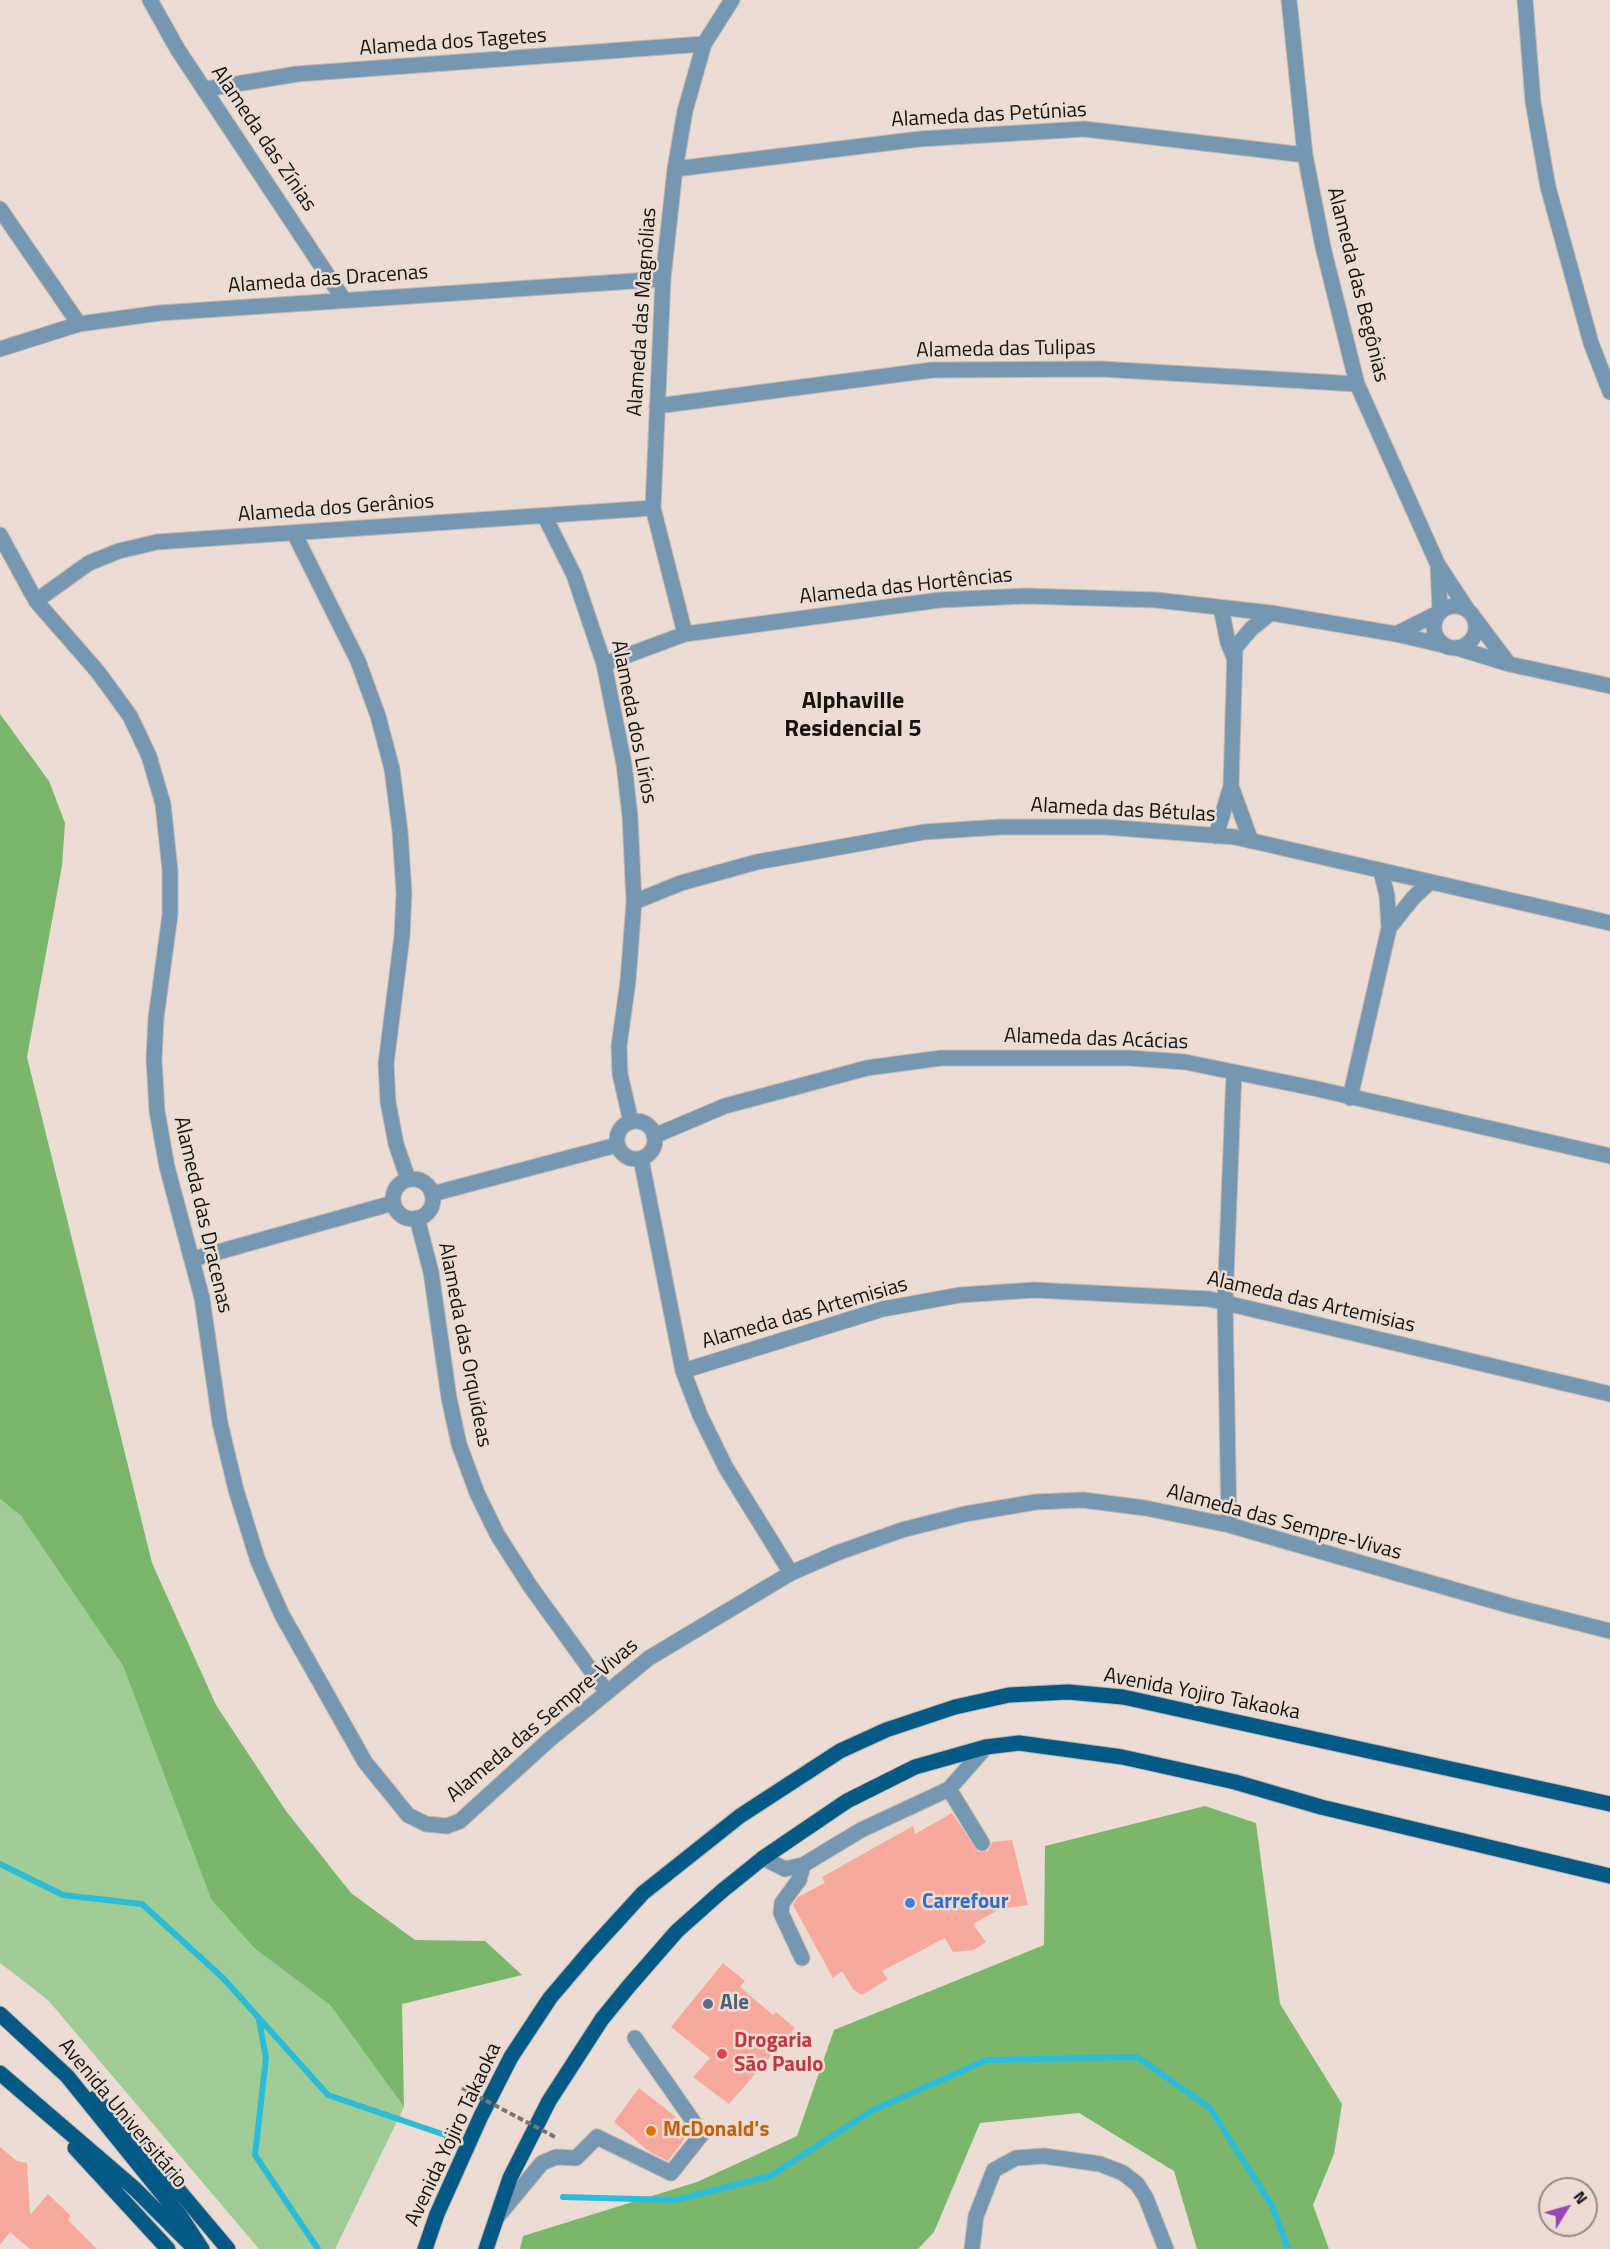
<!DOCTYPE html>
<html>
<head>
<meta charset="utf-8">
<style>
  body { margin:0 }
  #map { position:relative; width:1610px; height:2249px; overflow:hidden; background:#ebddd3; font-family:"Titillium Web",sans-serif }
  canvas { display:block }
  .north { position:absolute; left:1538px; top:2177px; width:60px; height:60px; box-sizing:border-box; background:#ebddd3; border:2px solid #978c85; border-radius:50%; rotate:53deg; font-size:16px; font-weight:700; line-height:24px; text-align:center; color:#181310 }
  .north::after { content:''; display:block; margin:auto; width:21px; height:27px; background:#9c45b2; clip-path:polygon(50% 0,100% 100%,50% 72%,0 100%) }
</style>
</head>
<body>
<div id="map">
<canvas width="1610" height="2249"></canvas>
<div class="north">N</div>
</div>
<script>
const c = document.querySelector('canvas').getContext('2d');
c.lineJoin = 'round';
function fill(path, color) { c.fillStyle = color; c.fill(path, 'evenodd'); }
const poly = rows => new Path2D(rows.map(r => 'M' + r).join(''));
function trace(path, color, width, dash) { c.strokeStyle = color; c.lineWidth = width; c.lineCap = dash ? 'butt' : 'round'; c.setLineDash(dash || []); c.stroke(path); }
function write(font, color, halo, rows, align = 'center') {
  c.font = font + ' "Titillium Web",sans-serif'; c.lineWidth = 5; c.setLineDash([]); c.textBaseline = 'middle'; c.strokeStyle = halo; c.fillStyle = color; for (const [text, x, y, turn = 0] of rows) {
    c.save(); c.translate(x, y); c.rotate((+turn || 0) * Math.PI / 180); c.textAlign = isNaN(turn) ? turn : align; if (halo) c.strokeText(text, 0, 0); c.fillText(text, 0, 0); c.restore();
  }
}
fill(poly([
  [0,1499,21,1516,123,1666,211,1899,254,1948,330,2005,404,2107,335,2249,259,2249,48,2000,0,1963]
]), '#9fcd95');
fill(poly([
  [0,714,49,781,65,823,62,866,27,1057,152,1563,216,1705,286,1811,351,1893,415,1940,485,1941,522,1975,402,2004,404,2107,330,2005,254,1948,211,1899,123,1666,21,1516,0,1499],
  [1205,1806,1256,1823,1280,2004,1342,2104,1334,2154,1313,2205,1329,2249,1197,2249,1174,2171,1079,2113,980,2123,934,2232,918,2249,520,2249,523,2236,697,2182,797,2136,834,2030,1044,1945,1045,1846]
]), '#7ab76d');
trace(poly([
  [0,1864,63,1895,142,1904,223,1978,328,2095,451,2137],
  [259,2020,266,2058,255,2155,318,2249],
  [563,2197,675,2200,770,2176,873,2110,987,2060,1137,2057,1210,2108,1272,2206,1288,2249]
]), '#2bbcd9', 6);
fill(poly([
  [952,1813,978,1852,988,1851,992,1842,1012,1840,1028,1905,1000,1909,973,1924,986,1942,974,1950,953,1952,945,1938,882,1971,888,1979,862,1995,853,1989,842,1971,833,1978,793,1905,798,1897,825,1883,822,1877,913,1826,915,1834],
  [723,1963,745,1981,740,1987,773,2015,776,2012,795,2028,729,2104,693,2077,710,2058,671,2027],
  [639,2088,676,2117,669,2124,685,2138,668,2161,650,2152,614,2122],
  [0,2147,17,2161,27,2163,30,2215,48,2194,71,2216,68,2220,97,2249,30,2249,10,2232,0,2245]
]), '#f9a89d');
const minor = poly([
  [150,0,178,50,344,300],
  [1289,0,1305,155,1323,247,1357,384,1438,565,1467,609],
  [1525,0,1533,102,1548,187,1591,343,1610,392],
  [206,89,297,74,704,44],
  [675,169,920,139,1084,129,1305,155],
  [0,209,79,324],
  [0,349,79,324,160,313,663,279],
  [657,406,932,370,1101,369,1357,384],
  [545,517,574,575,604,664,624,764,630,816,634,902,628,981,619,1046,620,1074,631,1122],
  [294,533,358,661,378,716,392,769,400,831,404,893,402,936,386,1064,388,1102,396,1144,408,1179],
  [0,535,36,601,98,672,130,716,149,756,163,804,170,870,170,915,156,1018,154,1059,157,1111,167,1167,202,1298,220,1423,236,1490,258,1561,282,1615,365,1762,408,1815,426,1824,447,1826,460,1821,549,1740,649,1658,791,1573,837,1553,902,1530,965,1514,1036,1502,1083,1500,1145,1508,1229,1525,1511,1606,1610,1631],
  [1438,565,1440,612],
  [36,601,89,563,119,551,157,542,653,508],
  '1434 627a21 21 0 1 1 42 0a21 21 0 1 1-42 0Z',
  [1221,608,1228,643,1234,657],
  [1475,619,1509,664],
  [685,634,653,508,663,279,675,169,685,111,704,44,732,0],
  [1396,634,1438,613],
  [1457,648,1509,664,1610,686],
  [604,664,685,634,940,600,1026,596,1156,600,1271,613,1396,634,1443,645],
  [1231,786,1251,841],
  [1216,836,1231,786,1235,648,1251,629,1271,613],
  [634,902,681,883,757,862,924,832,1001,827,1105,827,1235,837,1610,923],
  [1389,928,1413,898,1430,882],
  [1350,1098,1389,928,1387,896,1381,871],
  '617 1140a19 19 0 1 1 38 0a19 19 0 1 1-38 0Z',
  [654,1136,725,1106,867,1068,941,1058,1129,1058,1185,1062,1313,1088,1610,1156],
  [641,1159,683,1371,700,1415,726,1468,791,1573],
  '393 1199a20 20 0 1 1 40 0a20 20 0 1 1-40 0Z',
  [432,1194,617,1145],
  [417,1218,431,1272,449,1398,459,1444,477,1493,497,1534,530,1586,606,1691],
  [193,1259,393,1203],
  [683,1371,883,1309,960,1295,1034,1290,1209,1299,1610,1394],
  [1229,1525,1225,1302,1234,1072],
  [949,1789,982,1843],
  [763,1858,785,1869,803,1865,861,1830,949,1789,986,1747],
  [802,1958,781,1913,782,1903,799,1880,803,1865],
  [498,2216,542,2163,556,2157,576,2158,597,2137,671,2173,702,2134,635,2038],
  [972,2249,976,2216,994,2170,1016,2158,1044,2156,1100,2164,1123,2173,1137,2184,1146,2198,1166,2249]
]);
const major = poly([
  [0,2014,67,2076,181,2217,202,2249],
  [0,2073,135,2189,194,2248],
  [95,2098,128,2130,228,2249],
  [75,2148,168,2249],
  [425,2249,437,2214,481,2116,511,2057,550,1998,590,1951,643,1893,740,1816,840,1751,886,1730,955,1707,1009,1695,1068,1692,1123,1697,1610,1804],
  [486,2249,510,2178,549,2101,602,2019,629,1986,677,1931,722,1891,763,1858,847,1801,915,1767,986,1747,1019,1743,1122,1757,1235,1782,1321,1807,1610,1876]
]);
trace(minor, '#c5b9b0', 17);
trace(major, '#c5b9b0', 17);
trace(minor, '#7597b2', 15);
trace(major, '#055987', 15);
trace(poly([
  [462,2088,557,2138]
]), '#7f756f', 4, [6, 3]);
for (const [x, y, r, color] of [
  [910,1903,6,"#3f7fe0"],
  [708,2004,6,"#5c6f8a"],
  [722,2054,6,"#e0444e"],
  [651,2131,6,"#e8710a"]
]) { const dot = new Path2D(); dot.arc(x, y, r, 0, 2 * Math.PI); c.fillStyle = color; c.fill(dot); trace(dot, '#ebddd3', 2); }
write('21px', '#181310', '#ebddd3', [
  ["Alameda dos Tagetes",453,43,-4],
  ["Alameda das Petúnias",989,116,-3],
  ["Alameda das Zínias",263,139,56],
  ["Alameda das Dracenas",328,280,-4],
  ["Alameda das Begônias",1357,285,76],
  ["Alameda das Magnólias",643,312,-86],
  ["Alameda das Tulipas",1006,350,-1],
  ["Alameda dos Gerânios",336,509,-4],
  ["Alameda das Hortências",906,587,-6],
  ["Alameda dos Lírios",633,722,79],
  ["Alameda das Bétulas",1123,811,3],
  ["Alameda das Acácias",1096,1040,2],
  ["Alameda das Dracenas",202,1215,77],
  ["Alameda das Artemisias",1311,1303,13],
  ["Alameda das Artemisias",805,1314,-16],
  ["Alameda das Orquídeas",464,1345,79],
  ["Alameda das Sempre-Vivas",1284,1523,15],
  ["Avenida Yojiro Takaoka",1202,1695,11],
  ["Alameda das Sempre-Vivas",543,1721,-40],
  ["Avenida Universitário",122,2114,50],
  ["Avenida Yojiro Takaoka",454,2135,-65]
]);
write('bold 21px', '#366cbe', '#ebddd3', [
  ["Carrefour",922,1903]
], 'left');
write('bold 21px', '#4e5e75', '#ebddd3', [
  ["Ale",720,2004]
], 'left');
write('bold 21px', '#be3a42', '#ebddd3', [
  ["Drogaria",734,2042],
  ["São Paulo",734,2066]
], 'left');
write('bold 21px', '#c56008', '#ebddd3', [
  ["McDonald's",663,2131]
], 'left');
write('bold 24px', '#181310', '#ebddd3', [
  ["Alphaville",853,702],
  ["Residencial 5",853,730]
]);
</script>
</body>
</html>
